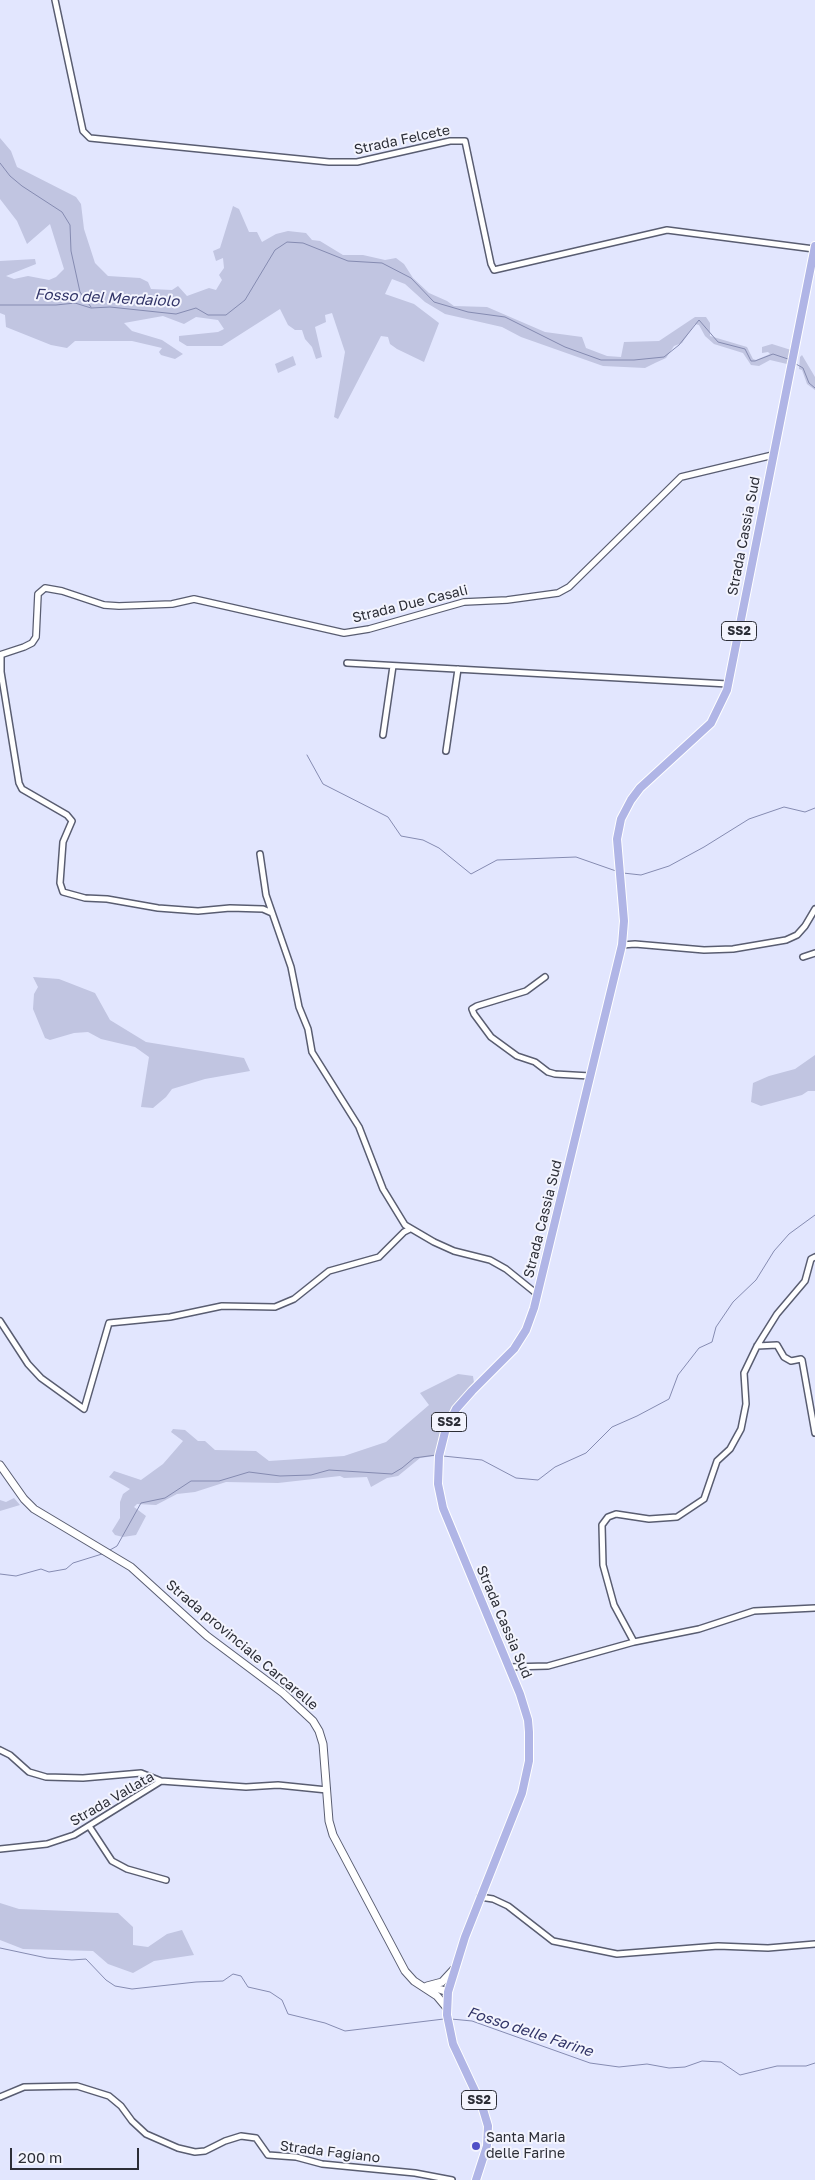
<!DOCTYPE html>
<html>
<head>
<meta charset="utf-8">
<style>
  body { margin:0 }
  #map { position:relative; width:815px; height:2180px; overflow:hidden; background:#e2e6fe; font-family:"Golos Text",sans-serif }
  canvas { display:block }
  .scale { position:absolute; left:10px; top:2148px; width:129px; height:22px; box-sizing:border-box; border:2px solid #2c2e37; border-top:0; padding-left:6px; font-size:15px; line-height:18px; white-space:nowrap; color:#2c2e37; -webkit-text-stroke:4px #f3f4fe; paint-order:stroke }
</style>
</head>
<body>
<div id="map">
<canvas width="815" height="2180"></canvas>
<div class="scale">200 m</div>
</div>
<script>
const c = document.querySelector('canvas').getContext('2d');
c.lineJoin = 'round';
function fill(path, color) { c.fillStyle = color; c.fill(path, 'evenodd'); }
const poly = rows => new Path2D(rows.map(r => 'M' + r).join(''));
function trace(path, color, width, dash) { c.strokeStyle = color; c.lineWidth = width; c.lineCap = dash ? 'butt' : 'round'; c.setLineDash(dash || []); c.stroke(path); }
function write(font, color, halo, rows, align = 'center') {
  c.font = font + ' "Golos Text",sans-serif'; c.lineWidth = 4; c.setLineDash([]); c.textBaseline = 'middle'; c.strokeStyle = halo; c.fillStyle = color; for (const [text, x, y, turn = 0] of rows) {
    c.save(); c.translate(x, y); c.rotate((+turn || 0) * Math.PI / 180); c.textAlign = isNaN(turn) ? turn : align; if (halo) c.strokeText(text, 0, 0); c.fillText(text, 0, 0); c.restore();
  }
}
fill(poly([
  [0,138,11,151,17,167,76,197,81,204,84,229,95,263,108,276,140,278,148,282,151,289,172,290,178,286,187,296,209,288,216,290,222,280,219,275,224,268,223,258,216,261,213,251,220,248,233,206,239,209,249,232,257,232,262,242,276,234,288,231,306,233,312,240,320,241,343,255,363,255,385,260,396,258,404,264,413,278,429,293,447,301,454,306,487,307,545,332,582,337,586,348,607,356,621,357,624,342,659,341,695,317,706,317,710,323,710,336,747,347,753,359,756,360,770,354,768,352,762,353,762,347,772,344,791,350,787,364,770,360,759,366,751,365,743,353,714,344,705,336,699,325,695,324,682,343,674,346,666,358,655,363,645,368,603,366,521,337,502,327,445,314,425,302,405,284,392,279,385,294,414,304,439,323,424,362,397,349,390,344,388,337,381,336,338,419,334,417,345,352,332,313,325,315,326,322,315,327,322,357,316,359,312,347,305,339,302,330,295,330,288,325,280,309,222,346,187,346,179,341,179,336,218,332,224,329,218,320,196,317,184,324,163,316,124,323,132,331,162,340,183,354,175,359,161,355,159,352,162,348,132,341,75,341,67,348,51,345,6,327,5,315,0,313,0,261,35,259,36,264,6,276,14,279,28,276,49,280,56,277,64,269,50,224,27,244,17,221,0,199],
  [802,355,815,377,815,390,807,384,802,370,799,369,800,357],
  [293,356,296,365,278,373,275,364],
  [33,977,59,979,95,993,110,1020,146,1042,244,1058,250,1071,205,1079,172,1089,166,1097,153,1108,141,1107,149,1057,135,1047,101,1039,88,1032,74,1033,50,1040,45,1038,33,1009,34,994,38,987],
  [815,1055,815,1091,808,1091,802,1095,761,1106,751,1102,753,1083,769,1076,795,1069],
  [458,1374,473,1376,474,1383,457,1401,443,1424,435,1456,420,1458,398,1476,387,1478,371,1487,367,1477,344,1478,340,1476,278,1483,226,1482,195,1492,177,1494,156,1505,137,1504,134,1507,146,1516,136,1535,123,1537,115,1535,112,1531,120,1518,120,1502,123,1494,130,1489,109,1477,114,1471,141,1480,163,1464,183,1441,171,1432,173,1429,185,1430,198,1441,205,1441,215,1450,256,1451,269,1461,344,1456,386,1442,429,1405,420,1393],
  [14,1498,20,1505,0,1511,0,1500,6,1502],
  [0,1903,19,1909,118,1913,133,1927,133,1945,148,1947,167,1934,182,1930,194,1955,154,1961,133,1973,108,1964,93,1951,23,1949,0,1940]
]), '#c1c5e1');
trace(poly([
  [0,163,10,176,22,186,62,212,70,225,71,251,80,292,91,307],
  [0,305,56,305,75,303,91,308,110,307,176,314,196,308,208,315,226,315,245,300,275,250,287,242,303,243,348,261,382,263,411,278,434,302,468,312,505,317,565,347,601,360,634,360,664,357,679,345,699,320,718,342,745,349,751,361,755,361,773,354,788,359],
  [796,364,803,368,809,383,815,388],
  [307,755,323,784,388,817,401,836,423,840,439,848,471,874,497,860,576,857,616,871],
  [623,873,641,875,669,866,704,847,749,819,784,807,805,812,815,808],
  [443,1456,482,1460,516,1478,538,1480,555,1467,586,1453,612,1427,637,1416,669,1399,678,1375,699,1348,712,1342,716,1327,733,1302,756,1280,774,1251,789,1234,815,1215],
  [110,1550,117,1546,141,1503,165,1498,191,1481,219,1481,249,1472,280,1476,311,1475,329,1470,392,1474,402,1468,414,1458,436,1455],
  [0,1574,16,1576,41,1569,49,1572,66,1569,73,1563,102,1554],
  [0,1948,47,1958,72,1960,86,1959,106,1980,115,1986,132,1989,196,1982,223,1981,233,1974,241,1976,248,1987,270,1992,282,2000,288,2014,325,2023,345,2031,444,2019],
  [451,2019,472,2021,590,2063,619,2067,647,2064,669,2068,685,2067,702,2061,721,2062,740,2075,777,2066,806,2066,815,2063]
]), '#858bb1', 1);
const minor = poly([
  [55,0,83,131,90,138,329,162,357,162,450,141,465,141,491,264,494,270,667,230,814,249],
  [1,655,1,672,19,783,22,789,67,815,72,821,63,842,60,883,63,892,85,898,107,899,158,908,198,911,230,908,263,909,272,913],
  [347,663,728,684],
  [383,735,393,666],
  [446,751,458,669],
  [260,854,266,895,291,967,299,1007,308,1029,312,1052,359,1127,383,1189,405,1225,434,1242,454,1251,490,1260,506,1269,537,1294],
  [622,945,635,944,704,950,733,949,786,940,797,935,805,926,815,909],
  [803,957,815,953],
  [545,977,526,991,477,1006,472,1009,474,1014,491,1037,517,1056,535,1062,548,1072,555,1074,590,1076],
  [0,1321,28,1364,41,1378,84,1409,109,1323,170,1317,222,1306,275,1307,294,1299,329,1271,379,1257,404,1232,410,1229],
  [757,1346,777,1345,784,1357,791,1361,801,1359,802,1360,815,1433],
  [634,1642,614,1605,603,1565,602,1525,608,1517,616,1514,649,1519,677,1517,704,1499,717,1461,730,1449,741,1429,746,1404,744,1373,757,1346,777,1314,805,1281,811,1259,815,1257],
  [509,1667,548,1666,634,1642,699,1629,754,1611,815,1608],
  [0,1750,10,1755,29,1772,46,1777,83,1778,141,1773,161,1781],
  [89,1826,112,1861,127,1869,166,1880],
  [0,1849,47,1844,74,1835,161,1781,246,1787,278,1785,327,1790],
  [480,1897,493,1899,508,1906,553,1941,617,1954,718,1946,768,1948,815,1944],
  [0,2097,24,2087,77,2086,109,2096,121,2106,132,2121,146,2134,178,2148,195,2152,205,2151,225,2141,241,2136,256,2138,268,2155,296,2157,322,2164,415,2173,452,2180]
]);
const tertiary = poly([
  [0,655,24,647,32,643,36,637,38,594,45,588,62,591,104,605,119,606,172,604,194,599,344,633,369,629,464,602,507,600,558,593,569,587,681,477,773,455]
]);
const secondary = poly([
  [0,1465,24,1499,34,1509,131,1567,207,1636,283,1693,313,1721,319,1731,323,1744,329,1821,333,1835,405,1971,414,1981,437,1996,447,2008],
  [427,1986,442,1982,454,1969],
  [430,1986,448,1992]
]);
const primary = poly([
  [476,2180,487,2146,488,2126,482,2106,453,2044,447,2015,448,1992,465,1937,522,1793,529,1761,529,1732,528,1720,520,1694,443,1508,438,1484,439,1456,445,1432,456,1409,472,1391,514,1349,526,1330,534,1308,622,945,624,921,617,839,621,819,631,800,640,788,711,723,727,690,815,246]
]);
trace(minor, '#595d71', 8);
trace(tertiary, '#595d71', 8);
trace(secondary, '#595d71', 9);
trace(primary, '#fff', 10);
trace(minor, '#fff', 5);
trace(tertiary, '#fff', 5.5);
trace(secondary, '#fff', 7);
trace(primary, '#b0b5e6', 8);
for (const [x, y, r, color] of [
  [476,2146,5,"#5150c7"]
]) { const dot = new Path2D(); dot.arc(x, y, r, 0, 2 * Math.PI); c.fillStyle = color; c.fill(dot); trace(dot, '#f3f4fe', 2); }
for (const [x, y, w] of [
  [739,631,35],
  [449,1422,35],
  [479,2100,35]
]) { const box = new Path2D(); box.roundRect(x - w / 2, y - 9.5, w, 19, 4); c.fillStyle = '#f3f4fe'; c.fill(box); trace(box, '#2c2e37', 1); }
write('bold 12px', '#2c2e37', null, [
  ["SS2",739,631],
  ["SS2",449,1422],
  ["SS2",479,2100]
]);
write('14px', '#2c2e37', '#f3f4fe', [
  ["Strada Felcete",402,140,-12],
  ["Strada Cassia Sud",744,536,-79],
  ["Strada Due Casali",410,604,-14],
  ["Strada Cassia Sud",543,1219,-76],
  ["Strada Cassia Sud",504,1622,67],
  ["Strada provinciale Carcarelle",242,1645,40],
  ["Strada Vallata",112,1799,-30],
  ["Strada Fagiano",330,2152,7]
]);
write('14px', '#2c2e37', '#f3f4fe', [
  ["Santa Maria",486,2138],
  ["delle Farine",486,2154]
], 'left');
write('italic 15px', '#323568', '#f3f4fe', [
  ["Fosso del Merdaiolo",107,298,3],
  ["Fosso delle Farine",530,2032,18]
]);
</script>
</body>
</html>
